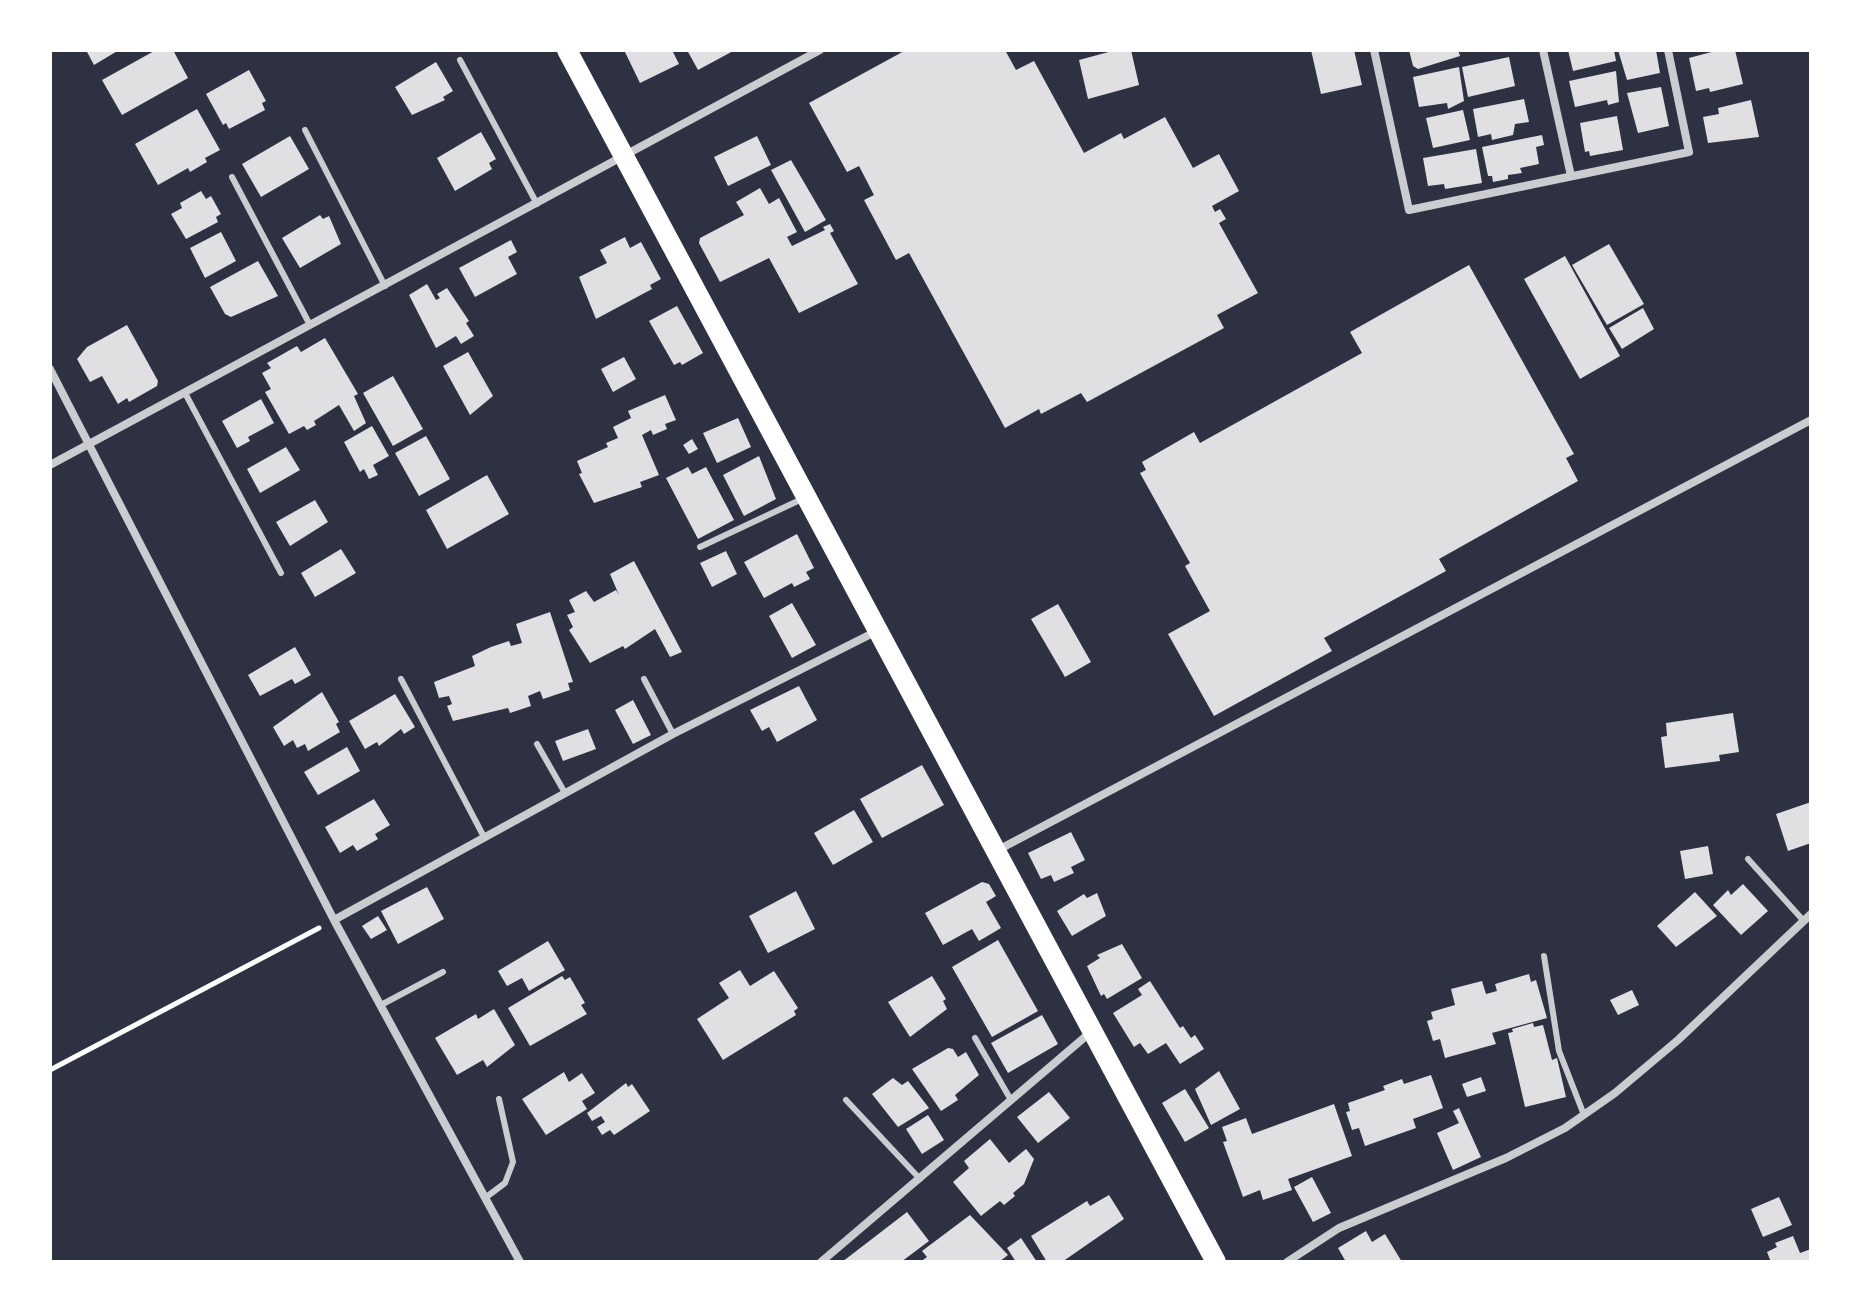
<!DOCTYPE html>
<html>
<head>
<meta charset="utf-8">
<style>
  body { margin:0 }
  #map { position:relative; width:1861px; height:1312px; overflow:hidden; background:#2d3142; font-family:"Source Sans 3",sans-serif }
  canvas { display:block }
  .frame { position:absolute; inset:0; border:52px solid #fff; pointer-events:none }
</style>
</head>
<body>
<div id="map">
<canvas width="1861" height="1312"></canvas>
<div class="frame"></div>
</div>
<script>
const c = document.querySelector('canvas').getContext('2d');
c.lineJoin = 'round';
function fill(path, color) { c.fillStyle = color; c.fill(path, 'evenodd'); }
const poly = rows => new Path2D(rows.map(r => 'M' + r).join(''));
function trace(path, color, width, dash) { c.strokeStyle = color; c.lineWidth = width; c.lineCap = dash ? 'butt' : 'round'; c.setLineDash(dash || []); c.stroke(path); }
fill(poly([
  [86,50,119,50,94,65],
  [156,50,173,50,188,78,122,115,102,80],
  [624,50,672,50,679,64,640,83],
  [687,50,735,50,698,70],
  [906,50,1005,50,1016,70,1034,61,1084,153,1121,133,1124,139,1165,117,1193,168,1219,154,1239,191,1212,206,1215,212,1220,209,1226,219,1219,223,1258,293,1217,315,1224,328,1087,402,1081,393,1041,414,1039,409,1005,428,909,253,896,260,864,200,874,195,859,166,847,172,809,103],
  [1116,50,1131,50,1139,85,1088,99,1079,60],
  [1311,50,1354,50,1362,85,1321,94],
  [1409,50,1458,50,1460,56,1418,69,1413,66],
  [1568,50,1614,50,1616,61,1573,71],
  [1618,50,1656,50,1660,73,1627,80],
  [1719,50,1735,50,1743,84,1710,92,1709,88,1696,91,1689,58],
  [1509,57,1515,86,1468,97,1462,67],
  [436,62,453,91,443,97,445,100,412,115,395,87],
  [1459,67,1464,101,1448,109,1447,103,1419,107,1413,77],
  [249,70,266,101,262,103,265,110,229,129,226,123,223,125,206,94],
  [1616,71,1619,102,1608,105,1607,100,1575,107,1569,81],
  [1661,87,1669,126,1638,133,1627,93],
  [1524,99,1529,122,1515,124,1513,135,1492,140,1491,134,1478,137,1473,109],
  [1751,100,1759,137,1708,143,1703,117,1719,114,1718,108],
  [197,109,220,150,205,158,207,162,190,172,188,168,158,185,135,144],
  [1463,110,1470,140,1433,148,1426,118],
  [1617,116,1623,150,1590,156,1589,151,1585,152,1580,123],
  [481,132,496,159,489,163,492,169,455,191,437,158],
  [1542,135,1544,145,1536,147,1539,164,1520,168,1522,173,1508,175,1508,179,1493,182,1492,176,1488,176,1482,147],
  [290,136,309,169,261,197,242,164],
  [757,136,771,165,728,186,714,157],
  [1476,149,1482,183,1445,189,1444,184,1428,186,1423,158],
  [791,160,826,220,805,232,771,170],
  [760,188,769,204,779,198,797,232,787,237,792,246,825,230,823,227,830,224,834,231,830,233,858,284,799,313,769,258,720,282,699,243,700,238,744,215,736,202],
  [201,191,206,199,211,196,221,214,216,217,218,222,186,239,171,214,182,208,180,203],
  [320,215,323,219,329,216,341,244,300,268,282,238],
  [221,232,236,261,205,278,190,248],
  [625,237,630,248,641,242,661,279,650,285,652,289,596,319,579,277,607,263,600,250],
  [511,240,517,252,508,257,517,274,475,297,459,268],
  [1609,244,1644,304,1607,325,1572,265],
  [1565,256,1620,356,1580,379,1524,279],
  [258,261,278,296,231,317,225,314,210,287],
  [1469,265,1574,454,1566,458,1578,481,1439,559,1446,571,1324,638,1332,651,1214,716,1168,634,1210,611,1185,566,1190,563,1140,473,1146,470,1142,462,1194,432,1200,443,1362,353,1350,332],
  [427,284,436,300,440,298,437,294,447,288,469,321,466,323,474,336,461,344,456,336,436,348,409,295],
  [677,306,703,353,682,365,680,362,674,365,649,321],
  [1643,308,1654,329,1622,349,1609,328],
  [127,325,158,381,157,386,129,402,127,398,118,404,102,376,90,382,77,359,87,347],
  [325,338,358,394,354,396,366,423,354,431,339,405,314,421,316,425,307,430,304,426,289,434,265,392,271,389,262,373,271,368,267,363,297,346,301,352],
  [468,352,493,396,470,415,443,366],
  [624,357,636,379,613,392,601,369],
  [393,376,423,429,393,446,363,393],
  [665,395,676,420,665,424,667,429,653,435,651,430,642,435,659,475,640,482,642,487,594,503,579,474,582,473,577,461,608,447,606,443,618,438,613,427,631,418,628,411],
  [261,399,274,423,248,437,250,441,237,448,222,421],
  [738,418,751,447,717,463,703,433],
  [372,426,389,456,373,465,378,475,369,479,364,469,360,472,344,442],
  [426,436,450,479,419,496,395,453],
  [692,439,698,449,689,454,683,445],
  [286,447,300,470,260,493,247,469],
  [759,456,776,499,744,516,723,475],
  [688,467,692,474,706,467,734,520,698,539,666,478],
  [487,475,509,514,447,549,426,510],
  [315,500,328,522,290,546,276,522],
  [797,534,814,568,806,572,810,579,794,587,792,583,764,598,744,562],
  [341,549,356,573,315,597,301,573],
  [726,551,737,574,712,587,700,563],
  [634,561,682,652,670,657,655,629,625,649,623,646,590,663,569,630,573,627,567,615,575,612,569,600,586,591,594,602,616,590,619,595,610,574],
  [792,603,816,645,792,658,769,616],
  [1058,604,1091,662,1065,677,1031,619],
  [550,612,573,682,568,683,570,690,543,699,540,691,528,696,531,706,510,713,508,708,453,721,447,706,452,704,449,696,439,698,434,682,475,666,472,656,491,647,509,641,511,646,522,643,516,624],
  [295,647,311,675,295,684,292,679,260,696,248,675],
  [799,686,817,720,777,742,769,727,762,731,750,710],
  [322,692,339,722,336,724,340,732,308,751,305,744,297,748,293,740,284,746,273,727],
  [395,694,415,727,404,734,401,729,379,746,377,742,365,749,349,721],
  [633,700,651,735,633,744,615,710],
  [1733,713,1739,752,1719,755,1720,761,1665,768,1661,737,1667,736,1666,723],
  [588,729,596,749,563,761,555,741],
  [347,747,360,771,318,795,304,772],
  [922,765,944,805,882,838,860,799],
  [374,799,390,825,375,834,378,839,357,851,353,845,340,853,325,827],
  [1811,802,1811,843,1788,851,1776,814],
  [854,810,873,842,833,865,814,833],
  [1071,832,1085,860,1071,867,1074,873,1054,882,1051,875,1041,879,1028,853],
  [1708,846,1713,874,1685,879,1680,851],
  [982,882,989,884,996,896,986,902,1001,928,979,941,972,929,943,945,925,913],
  [1743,884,1768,911,1741,935,1713,905,1728,890,1731,895],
  [427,887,444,919,398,944,381,911],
  [796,891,815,929,768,953,749,916],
  [1695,892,1717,916,1676,947,1657,926],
  [1097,893,1106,916,1072,936,1057,911,1084,894,1087,898],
  [378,916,387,930,371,939,362,926],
  [998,940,1038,1011,992,1037,952,967],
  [548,941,565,970,529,991,522,978,507,986,498,971],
  [1122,944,1142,978,1107,999,1104,994,1101,996,1087,966,1100,958,1097,955],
  [740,970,750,986,774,971,798,1008,794,1011,796,1015,723,1060,697,1019,729,998,719,983],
  [1529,974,1531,982,1536,980,1547,1018,1492,1033,1496,1044,1445,1058,1440,1039,1433,1041,1427,1021,1433,1019,1431,1012,1455,1005,1451,989,1482,981,1486,994,1497,991,1495,984],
  [562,976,565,980,570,977,585,1003,581,1005,587,1014,530,1046,508,1008],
  [932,976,946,999,943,1001,947,1009,910,1037,888,1002],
  [1150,981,1180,1028,1183,1026,1191,1038,1195,1035,1204,1049,1180,1064,1166,1043,1148,1054,1140,1043,1134,1047,1113,1013,1142,995,1138,989],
  [1632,990,1639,1005,1618,1015,1610,1000],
  [494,1009,515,1045,487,1067,483,1060,457,1075,435,1038,476,1014,478,1019],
  [1042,1015,1058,1044,1008,1073,991,1043],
  [1533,1023,1534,1027,1543,1025,1552,1060,1557,1058,1566,1097,1525,1107,1508,1033,1513,1032,1512,1029],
  [948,1048,953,1049,958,1057,966,1052,979,1075,955,1095,958,1100,941,1111,912,1069],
  [1219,1071,1240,1109,1211,1125,1195,1089],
  [564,1072,569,1082,582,1073,595,1093,582,1101,587,1109,546,1135,522,1099],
  [1431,1075,1443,1108,1413,1119,1416,1128,1365,1146,1359,1128,1352,1130,1346,1112,1350,1111,1348,1103,1385,1090,1383,1086,1402,1079,1404,1084],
  [1481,1077,1486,1091,1467,1097,1462,1084],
  [893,1078,902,1085,908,1081,929,1108,898,1127,872,1094],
  [626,1083,628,1087,632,1084,650,1111,614,1135,610,1130,602,1135,597,1127,605,1122,601,1116,592,1121,587,1113],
  [1185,1089,1209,1128,1185,1142,1162,1103],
  [1049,1092,1070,1118,1038,1143,1017,1117],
  [1334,1104,1352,1156,1288,1179,1292,1190,1263,1200,1260,1190,1243,1197,1223,1142,1227,1141,1222,1127,1246,1118,1252,1134],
  [1459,1108,1481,1157,1453,1170,1437,1133,1459,1123,1453,1111],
  [928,1115,944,1140,922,1154,906,1129],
  [990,1139,1009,1163,1026,1149,1034,1159,1024,1184,1013,1193,1015,1196,1004,1205,1000,1201,981,1216,953,1182,969,1168,964,1161],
  [1312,1177,1331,1213,1313,1222,1294,1187],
  [1109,1195,1124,1219,1062,1262,1047,1262,1031,1236,1087,1201,1090,1206],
  [1779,1197,1792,1225,1763,1237,1751,1209],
  [907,1212,929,1241,901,1262,842,1262],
  [970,1215,1008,1255,999,1262,920,1262,927,1257,922,1251],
  [1366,1231,1372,1242,1385,1234,1402,1262,1346,1262,1338,1248],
  [1793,1236,1800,1253,1811,1249,1811,1262,1771,1262,1767,1252,1777,1247,1775,1243],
  [1021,1238,1037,1262,1016,1262,1007,1248]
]), '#e0e0e3');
trace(poly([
  [50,1070,319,928]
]), '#fff', 5);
trace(poly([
  [460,60,537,204],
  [305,130,385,286],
  [232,177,310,325],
  [185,393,281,573],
  [700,547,802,499],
  [401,679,484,837],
  [644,679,673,734],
  [537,744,565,793],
  [1748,859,1802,919],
  [1544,956,1559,1051,1584,1115],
  [381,1005,443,972],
  [975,1038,1011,1100],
  [846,1100,920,1179],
  [485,1198,505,1183,513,1162,499,1099]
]), '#caccd0', 6);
trace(poly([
  [1374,50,1409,210,1689,152,1668,50],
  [1543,50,1571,176],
  [50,369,334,920,520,1262],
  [50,465,820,50],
  [998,850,1811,420],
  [334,920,673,734,877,631],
  [821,1262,1092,1031],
  [1287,1262,1339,1228,1506,1158,1565,1128,1615,1093,1678,1040,1811,914]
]), '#caccd0', 8);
trace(poly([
  [567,50,1216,1262]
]), '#fff', 20);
</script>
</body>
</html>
